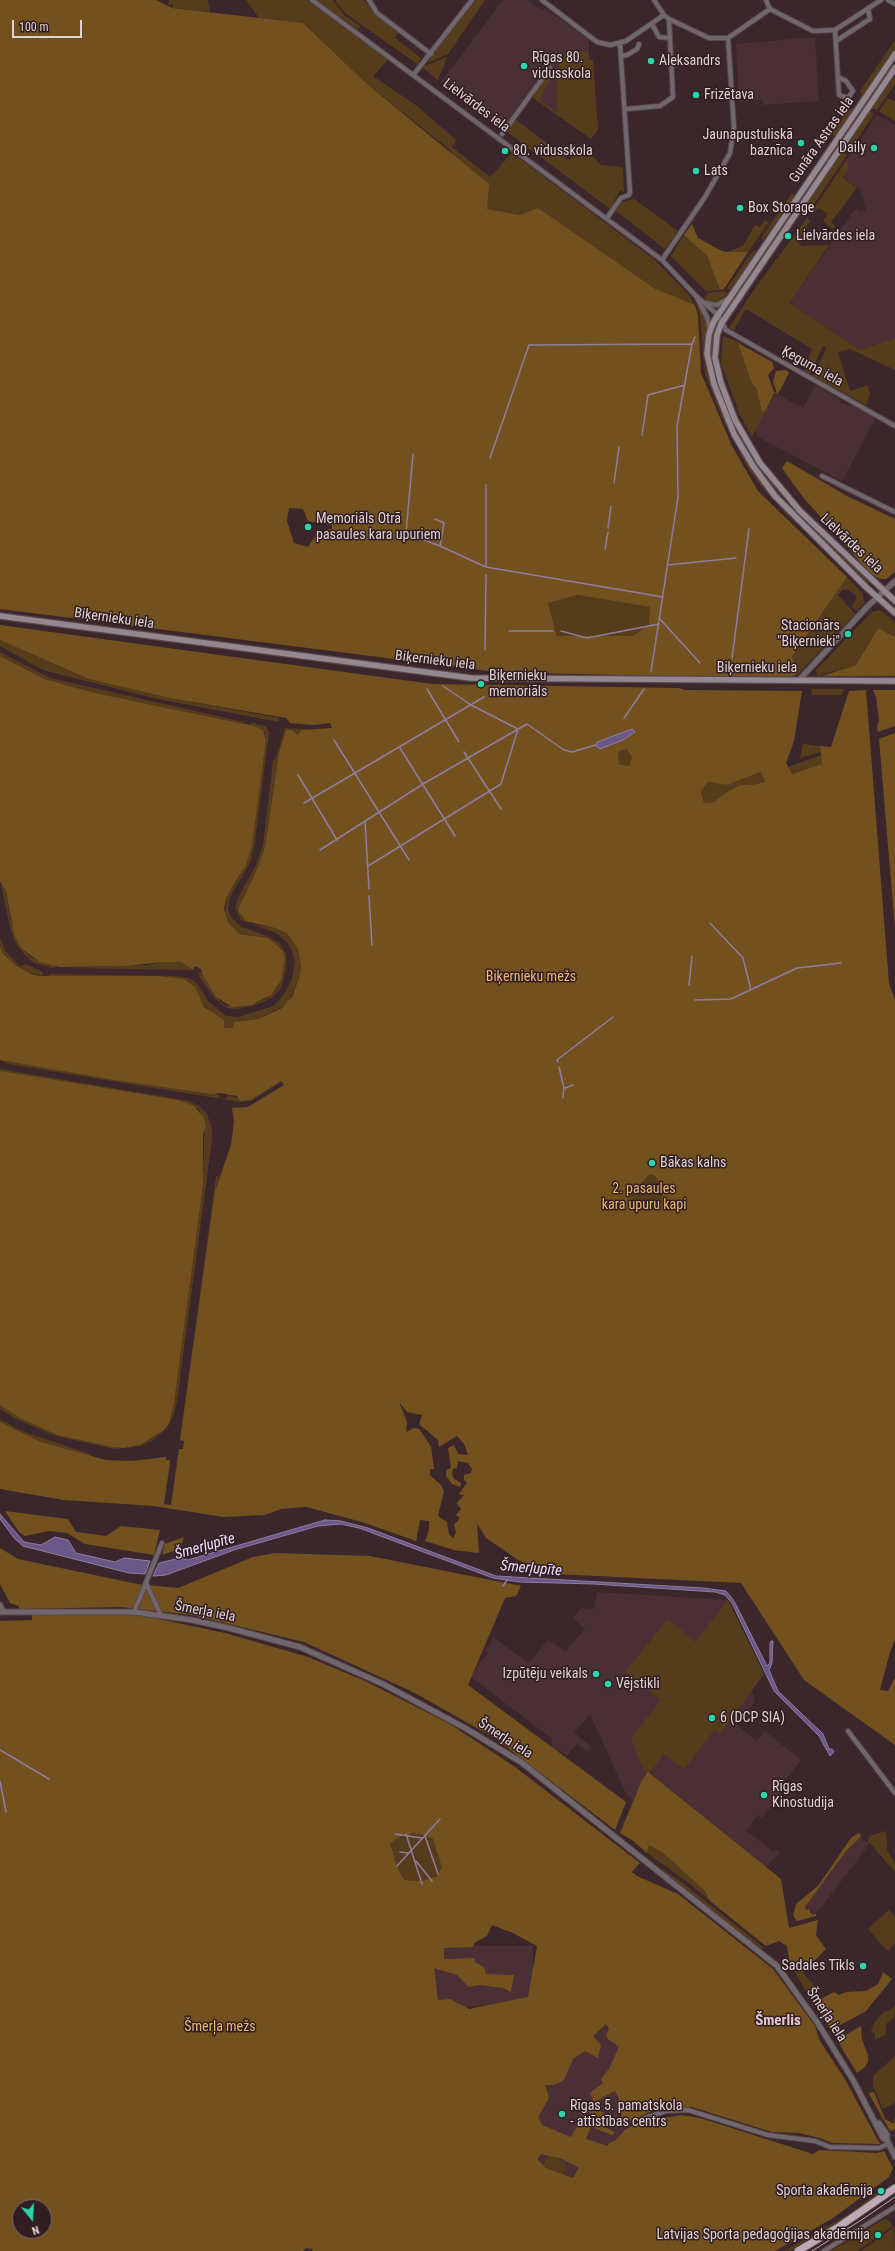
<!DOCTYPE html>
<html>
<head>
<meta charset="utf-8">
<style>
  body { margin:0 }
  #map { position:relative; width:895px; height:2251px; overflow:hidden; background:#3b272b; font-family:"Roboto Condensed",sans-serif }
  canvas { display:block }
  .north { position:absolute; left:12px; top:2199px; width:40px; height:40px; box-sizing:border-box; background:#311e21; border:1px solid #776669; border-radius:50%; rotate:162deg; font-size:11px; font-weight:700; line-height:16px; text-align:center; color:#dfd2d4 }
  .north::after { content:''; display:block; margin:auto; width:14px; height:18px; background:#2ad5ac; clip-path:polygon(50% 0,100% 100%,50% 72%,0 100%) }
  .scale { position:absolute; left:12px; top:20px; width:70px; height:18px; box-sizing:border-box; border:2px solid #dfd2d4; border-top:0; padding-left:5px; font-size:12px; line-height:14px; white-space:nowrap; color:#dfd2d4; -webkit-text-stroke:3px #311e21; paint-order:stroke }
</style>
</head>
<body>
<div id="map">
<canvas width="895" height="2251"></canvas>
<div class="north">N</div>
<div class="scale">100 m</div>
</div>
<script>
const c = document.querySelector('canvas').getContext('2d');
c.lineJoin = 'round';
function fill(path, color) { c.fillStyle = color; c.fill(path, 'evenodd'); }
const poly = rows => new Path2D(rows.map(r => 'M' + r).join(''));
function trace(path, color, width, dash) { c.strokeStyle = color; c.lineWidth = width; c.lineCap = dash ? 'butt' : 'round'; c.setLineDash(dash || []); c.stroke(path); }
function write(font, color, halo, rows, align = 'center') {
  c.font = font + ' "Roboto Condensed",sans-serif'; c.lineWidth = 3; c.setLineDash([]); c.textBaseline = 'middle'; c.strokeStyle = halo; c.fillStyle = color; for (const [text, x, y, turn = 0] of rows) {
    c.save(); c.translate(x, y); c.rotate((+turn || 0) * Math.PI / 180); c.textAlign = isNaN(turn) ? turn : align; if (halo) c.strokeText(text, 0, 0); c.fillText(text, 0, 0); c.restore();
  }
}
fill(poly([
  [503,0,527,0,542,10,547,10,589,40,589,60,593,60,598,130,591,139,527,94,503,127,441,82],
  [815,37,819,101,763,105,763,100,739,102,736,44],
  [877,115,895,125,895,338,860,350,790,303,855,209,861,212,866,210,860,190,842,176,846,161],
  [815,385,838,398,841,403,849,406,851,404,876,418,842,481,758,437,755,429,775,393,803,408],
  [597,1592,728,1600,749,1645,749,1680,755,1701,737,1725,757,1741,765,1731,801,1760,780,1787,784,1790,762,1818,758,1815,746,1831,773,1851,775,1849,779,1853,763,1870,688,1804,648,1772,642,1780,632,1804,631,1797,626,1794,590,1714,574,1733,592,1747,588,1752,577,1743,567,1756,559,1750,553,1758,551,1738,471,1677,480,1662,489,1653,486,1651,493,1637,529,1663,548,1640,566,1651,585,1629,573,1619,581,1608,594,1609],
  [861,1836,863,1841,869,1842,868,1846,816,1914,813,1915,812,1911,806,1910,805,1907,846,1851],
  [472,1909,475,1946,533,1946,533,1965,536,1967,529,2003,436,2009,430,1911],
  [613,2014,632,2108,650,2139,533,2207,516,2076]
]), '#4a2f34');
fill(poly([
  [169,0,208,0,210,12,172,8,173,4,168,6],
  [246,0,307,0,388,60,373,76,417,106,456,140,452,147,490,177,512,153,656,261,689,295,695,305,655,290,520,215,487,209,450,150,368,85,303,23,259,18],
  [317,0,333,0,344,15,361,27,358,30],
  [335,0,364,0,375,15,398,33,395,38,421,58,417,64,345,13],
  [474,0,485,0,448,54,427,63],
  [895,40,895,48,862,96,860,91],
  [589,51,589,60,593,60,598,130,591,139,532,97,551,71,555,72,567,52],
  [555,72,557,86,557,113,539,99],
  [447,57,438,80,422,67],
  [895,76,895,84,877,110,871,108],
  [888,98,895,101,895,121,879,111],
  [864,105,865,107,751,275,749,274],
  [848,109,855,109,836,136,831,134],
  [869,111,874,114,849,151,847,147],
  [515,119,569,160,582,144,601,165,623,167,624,192,620,190,610,209,506,131],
  [842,153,847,155,809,211,805,205],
  [849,156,847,162,849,165,848,171,842,177,857,188,831,222,835,226,833,229,823,221,828,214,818,208,813,214,811,213],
  [792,193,794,195,793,199,763,240,761,238],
  [634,199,678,231,665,249,616,211,622,202],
  [807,218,810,221,797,242,802,246,829,245,790,303,860,350,895,338,895,370,850,349,838,352,850,391,868,385,870,394,866,405,813,376,827,347,823,346,810,374,804,371,812,349,746,309,734,330,729,328,755,288],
  [765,220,769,222,748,252,726,252,743,246,753,228,756,225,760,227],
  [684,235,707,256,720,290,706,291,671,256],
  [753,251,755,252,749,264,730,290,727,288],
  [724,291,728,293,716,303,708,301,704,298,708,293],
  [697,305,706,317,708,325,704,360,706,371,722,414,736,444,762,485,801,530,761,486,747,466,721,415,705,373,700,315],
  [715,325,717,326,714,337,713,364,731,415,751,453,783,499,870,582,867,584,782,500,760,472,737,434,717,387,709,354,711,336],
  [723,336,739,342,752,384,756,387,762,411,766,410,752,437,739,413,721,363],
  [847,577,863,594,863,600,865,602,857,611,852,606,855,602,856,596,848,589,842,590,838,595,855,614,799,673,792,658],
  [578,595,650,607,650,625,633,636,557,636,548,603],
  [880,610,895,622,895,637,878,628,856,665,817,676,816,670,872,612],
  [0,640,89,679,170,698,279,718,278,722,158,699,54,673,43,670,0,646],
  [0,652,50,678,244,722,245,724,95,693,44,679,0,656],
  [812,689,844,689,841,695,811,695],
  [252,723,266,726,269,733,254,848,249,865,231,895,228,909,231,917,240,926,269,937,279,943,286,954,286,970,281,988,273,997,259,1004,237,1009,227,1008,215,999,198,975,200,971,216,997,223,1004,227,1006,256,1003,267,998,279,986,285,958,281,948,249,935,239,934,231,926,225,915,227,896,242,873,252,846,266,740,265,732,250,725],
  [285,728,322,730,298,735,291,730,286,730,279,753,265,847,259,865,239,907,242,917,252,924,275,928,287,933,298,949,301,967,299,978,288,1004,258,1019,234,1022,234,1028,223,1028,224,1020,211,1013,202,1003,48,976,50,974,174,976,189,978,197,983,208,1001,226,1016,238,1017,274,1006,284,994,292,979,295,962,292,950,286,941,276,933,241,920,235,908,239,896,256,865,263,845,273,761,276,758],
  [803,744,820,746,821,752,800,758],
  [627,749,632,759,629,766,619,764,618,752],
  [821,755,822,764,792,774,788,767],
  [762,772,765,782,752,785,740,785,725,793,714,802,704,803,701,791,708,782,726,785],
  [0,881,6,891,11,922,22,949,32,958,56,966,54,968,34,963,24,954,16,944,10,927],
  [0,937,6,952,20,966,26,964,43,972,43,976,26,972,6,957,0,949],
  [166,961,181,962,193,970,60,968,147,965],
  [0,1060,108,1079,219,1094,219,1098,226,1099,227,1095,238,1098,282,1081,251,1101,240,1102,8,1064],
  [0,1069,189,1101,200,1107,207,1114,212,1129,212,1140,177,1401,173,1417,167,1428,153,1440,141,1446,114,1449,56,1436,18,1420,0,1409,0,1405,20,1418,57,1435,112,1447,142,1444,156,1436,169,1422,174,1403,203,1186,204,1130,199,1109,178,1100,14,1074,0,1071],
  [594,1167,646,1168,669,1176,654,1252],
  [216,1176,219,1176,215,1191,171,1505],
  [0,1419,22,1431,90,1454,91,1456,41,1442,0,1422],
  [728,1600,764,1674,720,1734,715,1729,684,1769,664,1754,649,1774,643,1769,631,1738,661,1700,625,1672,668,1619,695,1642],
  [886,1831,887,1850,895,1864,895,1872,868,1841,869,1836],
  [412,1833,424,1835,433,1839,442,1868,436,1877,421,1881,404,1880,397,1866,390,1842,406,1834],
  [649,1845,663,1853,705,1891,710,1901,689,1883,647,1853],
  [654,1863,680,1881,764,1948,759,1948],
  [889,1910,895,1917,895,1943,887,1951,868,1929],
  [790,1964,811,1964,807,1967,803,1973,817,1989,810,1994,810,1998],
  [895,2005,894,2017,886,2024,886,2035,875,2040,875,2034,871,2031,874,2023,881,2015,885,2011,889,2011],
  [895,2056,895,2103,883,2109,873,2086,873,2076],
  [549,2155,567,2164,562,2175,543,2165],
  [876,2193,878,2195,852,2214,790,2251,784,2251,851,2213],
  [886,2218,893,2226,857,2251,831,2251],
  [894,2227,895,2251,861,2251]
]), '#553d1b');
fill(poly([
  [0,0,156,0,172,8,303,23,368,85,489,184,487,209,520,215,538,208,655,289,695,305,698,316,701,373,732,446,758,491,847,577,792,657,799,673,793,676,699,677,497,672,0,609],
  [289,508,303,509,308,521,332,525,332,528,316,535,308,547,294,543,287,521],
  [578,595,650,607,649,625,633,636,557,636,548,603],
  [692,224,698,238,720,250,726,252,748,252,724,289,720,290,707,256,684,235],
  [738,343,772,362,774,368,768,375,774,392,777,393,773,382,776,371,786,370,789,373,778,394,774,393,766,410,762,412,756,387,752,384],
  [787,461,847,496,895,519,895,572,886,579,880,579,870,573,802,496,782,468],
  [0,625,432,684,679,688,685,690,802,691,794,741,786,763,792,774,822,764,820,746,831,747,849,691,866,690,889,984,895,1000,895,1640,890,1652,880,1690,888,1691,895,1678,895,1745,804,1680,741,1583,555,1574,518,1560,486,1538,477,1523,479,1553,454,1550,425,1541,429,1530,429,1521,420,1520,416,1541,362,1522,306,1507,281,1509,265,1515,224,1517,153,1506,64,1500,0,1489,0,1422,41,1442,106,1460,132,1461,166,1457,166,1460,170,1460,170,1463,164,1504,171,1505,179,1449,183,1449,184,1441,180,1440,215,1191,231,1145,234,1122,232,1108,248,1107,284,1085,281,1081,250,1100,240,1101,237,1096,219,1093,212,1094,108,1079,0,1060,0,947,4,955,17,966,31,974,39,976,157,976,184,979,195,987,204,1007,224,1020,224,1028,233,1028,234,1022,258,1019,282,1008,292,997,299,978,301,967,298,949,287,933,275,928,246,921,239,912,239,907,259,865,265,847,279,753,286,730,291,730,298,735,302,730,332,728,330,723,314,725,290,723,286,718,170,698,89,679,0,640],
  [627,749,632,758,629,766,619,764,618,752],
  [761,772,765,782,752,785,740,785,725,793,714,802,704,803,701,791,708,782,726,785],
  [650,1174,655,1176,664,1188,659,1211,639,1204,628,1196],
  [399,1402,407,1412,422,1415,419,1424,438,1440,439,1447,457,1436,464,1444,468,1455,458,1454,454,1445,448,1448,451,1468,446,1470,446,1476,452,1484,460,1487,461,1483,454,1479,452,1474,453,1469,457,1468,458,1461,468,1463,472,1469,471,1473,464,1475,464,1480,467,1483,459,1494,464,1495,457,1503,461,1509,456,1515,460,1518,454,1525,456,1532,453,1538,449,1534,447,1522,438,1516,444,1491,441,1485,430,1475,430,1469,434,1469,431,1446,419,1429,414,1428,406,1432,407,1422],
  [878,628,895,637,895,676,822,676,856,665],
  [0,656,44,679,95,693,254,726,263,730,266,740,252,846,246,865,227,896,224,909,228,922,239,934,267,938,273,942,283,951,285,958,281,981,271,995,251,1005,232,1007,216,997,202,974,201,969,195,966,193,970,181,962,162,962,126,966,60,967,40,962,22,949,14,934,6,891,0,881],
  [873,690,895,690,895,726,878,732,877,726,879,721,876,697],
  [895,733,895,929,879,739],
  [0,1071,178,1100,194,1106,204,1118,206,1126,203,1134,203,1186,174,1403,169,1423,164,1430,142,1444,124,1448,112,1447,57,1435,20,1418,0,1405],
  [5,1511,68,1519,76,1532,106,1536,121,1526,160,1530,154,1555,85,1544,67,1533,49,1531,25,1536,19,1532],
  [184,1537,180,1549,162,1555,165,1544],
  [0,1548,18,1559,137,1584,178,1588,253,1557,275,1553,370,1556,521,1586,516,1596,505,1598,468,1685,626,1802,615,1830,496,1739,415,1693,304,1642,192,1615,121,1607,19,1609,19,1606,10,1603,0,1584],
  [135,1614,225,1633,308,1657,365,1681,450,1724,515,1767,640,1863,632,1872,637,1876,678,1894,773,1969,815,2026,820,2041,846,2081,880,2144,832,2143,820,2138,799,2133,772,2132,692,2107,669,2107,668,2104,651,2108,652,2111,629,2121,621,2126,615,2126,603,2121,590,2113,585,2108,588,2104,616,2120,622,2116,617,2102,619,2099,615,2091,594,2102,590,2093,603,2083,601,2079,609,2069,619,2047,608,2039,606,2035,609,2029,606,2024,593,2036,601,2045,598,2058,585,2051,573,2059,564,2080,554,2085,545,2085,549,2098,538,2117,542,2125,571,2137,582,2117,615,2132,612,2135,591,2127,586,2139,608,2146,609,2143,616,2140,625,2130,634,2125,661,2118,682,2115,700,2118,813,2154,819,2150,877,2153,884,2151,893,2168,889,2177,833,2218,775,2251,312,2251,313,2249,306,2248,303,2251,0,2251,0,1621,32,1620,32,1615],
  [412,1833,424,1835,433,1839,442,1868,436,1877,421,1881,404,1880,397,1866,390,1843,405,1834,406,1836],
  [492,1925,513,1933,537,1946,528,1997,469,2009,450,1999,438,2000,434,1968,457,1975,469,1987,480,1985,503,1988,511,1992,514,1975,486,1974,484,1967,475,1962,474,1958,444,1959,444,1948,473,1947,474,1943,487,1936],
  [541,2154,562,2159,579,2168,573,2178,546,2168,537,2159],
  [20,2207,44,2207,44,2231,20,2231],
  [648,1772,781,1879,789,1928,818,1920,816,1935,826,1949,811,1964,790,1964,787,1946,779,1941,766,1946,710,1901,705,1891,663,1853,649,1845,647,1853,632,1840,620,1833,642,1780],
  [859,1833,861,1836,846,1851,805,1907,806,1910,810,1910,810,1912,813,1915,816,1914,816,1916,797,1921,793,1915,796,1904,818,1886,851,1838],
  [883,1972,892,1979,866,2011,831,2030,814,2003,834,1992,839,1995,846,1992,866,1991,878,1984],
  [861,2026,862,2040,868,2055,868,2062,865,2067,857,2073,837,2040],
  [871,2092,874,2092,885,2119,894,2124,895,2117,895,2129,890,2131,869,2094]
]), '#73511f');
const water = poly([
  [632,729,635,732,623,740,600,749,596,746,597,742,632,729],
  [0,1514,24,1542,41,1545,55,1537,68,1540,76,1553,115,1562,124,1558,150,1561,145,1574,129,1573,23,1546,14,1538,0,1519,0,1514],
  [325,1520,341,1521,368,1528,496,1576,703,1588,726,1591,734,1601,767,1666,770,1663,770,1644,771,1641,773,1641,772,1663,769,1670,778,1691,823,1734,829,1749,832,1749,834,1752,830,1756,819,1736,774,1691,732,1603,725,1595,715,1592,594,1584,519,1582,493,1578,359,1528,341,1524,318,1526,234,1550,166,1575,153,1576,159,1563,180,1558,188,1560,325,1520]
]);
fill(water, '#6c5888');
trace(water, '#8e7d9f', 1);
trace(poly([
  [642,435,648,395,685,385],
  [413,454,406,533,440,546,444,523,435,519],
  [490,458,529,345,692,344],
  [614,483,619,447],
  [608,528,611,506],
  [440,546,486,567,663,597],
  [605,549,608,532],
  [667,565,736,558],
  [486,567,486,485],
  [660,619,700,663],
  [509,631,553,631],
  [561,631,587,638,659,624],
  [485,650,486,575],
  [732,658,749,529],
  [651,672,678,497,677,426,692,344,695,337],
  [427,689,459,742],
  [624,718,644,689],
  [334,740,409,860],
  [400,748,455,836],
  [464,752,501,809],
  [298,775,337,840],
  [304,803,484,697],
  [365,821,369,889],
  [320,850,423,784,527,724,564,750,572,752,595,745],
  [368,866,501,784,518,729,471,705,443,686],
  [369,896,372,945],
  [710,923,743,958,751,990],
  [689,985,692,956],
  [695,1000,731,999,797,968,841,963],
  [558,1062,557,1060,613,1017],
  [559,1067,564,1088,563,1098],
  [565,1088,573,1085],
  [503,1586,507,1580],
  [0,1750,49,1779],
  [0,1781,6,1812],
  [395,1834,422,1838],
  [406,1834,422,1884],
  [425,1836,438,1874],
  [400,1852,408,1853],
  [416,1861,432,1881],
  [397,1866,440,1819]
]), '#8e7d9f', 1.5);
const minor = poly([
  [312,0,662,260,696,296,718,315,726,330,895,426],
  [369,0,377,13,431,54],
  [542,0,597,42,610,45,626,41,664,15,669,19,709,38,728,38,770,9,813,31,835,30,881,0],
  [654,0,664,15],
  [766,0,770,9],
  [888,0,895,4],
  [652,24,659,37,670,38],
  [835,30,839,95,848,98,853,91,846,81,838,77],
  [836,41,870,19,868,8],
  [622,56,627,55,637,49,639,44],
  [414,74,472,0],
  [626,109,660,106,673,97,669,19],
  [502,134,550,68],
  [607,218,621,198,629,195,630,192,620,44],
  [662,260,705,197,730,153,734,128,728,38],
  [696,296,707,317,710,330],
  [705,303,717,305,729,298],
  [822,476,895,512],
  [146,1583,161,1615],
  [134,1612,162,1543],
  [848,1731,895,1793],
  [639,2120,666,2111,688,2110,768,2135,815,2141,830,2147,879,2148,888,2144],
  [824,2251,895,2207]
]);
const tertiary = poly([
  [799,680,867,607,895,581],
  [0,1605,3,1612],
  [0,1612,134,1612,192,1620,229,1628,300,1647,383,1684,465,1728,521,1762,777,1966,817,2022,853,2080,883,2138,887,2140],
  [879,2123,887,2135,887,2140,895,2157]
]);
const secondary = poly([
  [895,54,714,321,709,334,707,354,714,384,734,434,753,466,775,496,866,587,895,613],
  [895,68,721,324,717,335,715,358,721,383,735,420,760,463,800,511,895,601],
  [0,616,471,678,895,681]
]);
const trunk = poly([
  [798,2251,840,2226,895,2188]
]);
trace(minor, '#594649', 6);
trace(tertiary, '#594649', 7);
trace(secondary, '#594649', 8);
trace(trunk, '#594649', 9);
trace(minor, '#6f676d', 4);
trace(tertiary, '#6f676d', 5);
trace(secondary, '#948790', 5.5);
trace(trunk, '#bdaab8', 7);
trace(poly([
  [812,2251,863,2219,895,2197]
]), '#bbadaf', 1);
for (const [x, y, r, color] of [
  [651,61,4,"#2ad5ac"],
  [524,66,4,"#2ad5ac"],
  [696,95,4,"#2ad5ac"],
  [801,143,4,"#2ad5ac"],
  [874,148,4,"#2ad5ac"],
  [505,151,4,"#2ad5ac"],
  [696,171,4,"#2ad5ac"],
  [740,208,4,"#2ad5ac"],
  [788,236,4,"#2ad5ac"],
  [308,527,4,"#2ad5ac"],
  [848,634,4,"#2ad5ac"],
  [481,684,4,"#2ad5ac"],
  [652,1163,4,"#2ad5ac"],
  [596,1674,4,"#2ad5ac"],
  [608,1684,4,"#2ad5ac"],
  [712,1718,4,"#2ad5ac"],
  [764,1795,4,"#2ad5ac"],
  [863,1966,4,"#2ad5ac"],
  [562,2114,4,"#2ad5ac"],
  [881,2191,4,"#2ad5ac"],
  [878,2235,4,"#2ad5ac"]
]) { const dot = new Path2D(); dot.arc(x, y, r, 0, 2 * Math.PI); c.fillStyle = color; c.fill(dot); trace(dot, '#311e21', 1.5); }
write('14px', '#dfd2d4', '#311e21', [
  ["Rīgas 80.",532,58],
  ["vidusskola",532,74],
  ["Aleksandrs",659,61],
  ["Frizētava",704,95],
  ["Jaunapustuliskā",793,135,"right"],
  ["baznīca",793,151,"right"],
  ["Daily",866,148,"right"],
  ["80. vidusskola",513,151],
  ["Lats",704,171],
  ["Box Storage",748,208],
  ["Lielvārdes iela",796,236],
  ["Memoriāls Otrā",316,519],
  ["pasaules kara upuriem",316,535],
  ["Stacionārs",840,626,"right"],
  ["\"Biķernieki\"",840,642,"right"],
  ["Biķernieku",489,676],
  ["memoriāls",489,692],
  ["Bākas kalns",660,1163],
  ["Izpūtēju veikals",588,1674,"right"],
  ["Vējstikli",616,1684],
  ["6 (DCP SIA)",720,1718],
  ["Rīgas",772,1787],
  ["Kinostudija",772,1803],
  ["Sadales Tīkls",855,1966,"right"],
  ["Rīgas 5. pamatskola",570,2106],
  ["- attīstības centrs",570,2122],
  ["Sporta akadēmija",873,2191,"right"],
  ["Latvijas Sporta pedagoģijas akadēmija",870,2235,"right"]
], 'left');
write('14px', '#dfd2d4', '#311e21', [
  ["Lielvārdes iela",476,106,37],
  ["Gunāra Astras iela",822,140,-55],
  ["Ķeguma iela",812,367,29],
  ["Lielvārdes iela",851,544,43],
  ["Biķernieku iela",114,619,8],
  ["Biķernieku iela",435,661,7],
  ["Biķernieku iela",757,668],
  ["Šmerļa iela",205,1612,11],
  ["Šmerļa iela",505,1739,33],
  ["Šmerļa iela",826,2015,57]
]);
write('14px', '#edb76f', '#311e21', [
  ["Biķernieku mežs",531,977],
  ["2. pasaules",644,1189],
  ["kara upuru kapi",644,1205],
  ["Šmerļa mežs",220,2027]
]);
write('italic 15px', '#e9defd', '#311e21', [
  ["Šmerļupīte",205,1547,-16],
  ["Šmerļupīte",531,1569,5]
]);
write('bold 15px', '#e2c7cb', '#311e21', [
  ["Šmerlis",778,2021]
]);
</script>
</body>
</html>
